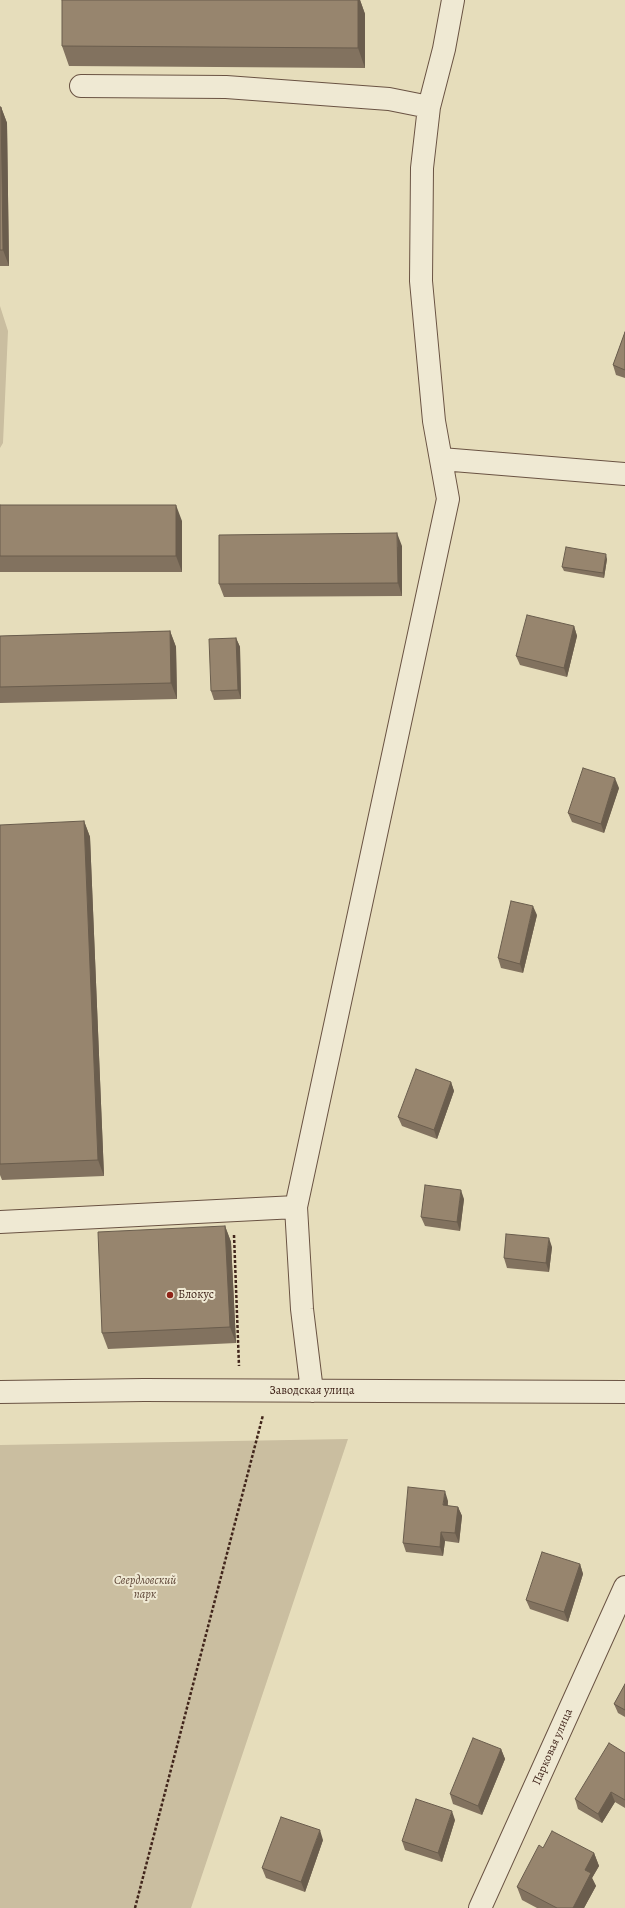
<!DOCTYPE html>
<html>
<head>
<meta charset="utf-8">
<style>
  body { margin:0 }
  canvas { display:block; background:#e6ddbb }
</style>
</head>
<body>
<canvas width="625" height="1908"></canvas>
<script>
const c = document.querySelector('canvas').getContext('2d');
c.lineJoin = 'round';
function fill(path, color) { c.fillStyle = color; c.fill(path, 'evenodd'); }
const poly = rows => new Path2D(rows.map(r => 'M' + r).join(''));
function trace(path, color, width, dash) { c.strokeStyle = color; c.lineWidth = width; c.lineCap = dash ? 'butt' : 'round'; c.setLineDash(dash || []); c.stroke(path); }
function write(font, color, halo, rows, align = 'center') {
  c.font = font + ' Alegreya,serif'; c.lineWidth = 4; c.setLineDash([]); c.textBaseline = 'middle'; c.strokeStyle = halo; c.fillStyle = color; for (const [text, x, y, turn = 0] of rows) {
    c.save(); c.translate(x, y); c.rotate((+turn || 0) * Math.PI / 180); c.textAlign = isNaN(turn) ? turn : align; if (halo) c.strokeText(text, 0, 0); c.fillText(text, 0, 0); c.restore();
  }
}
fill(poly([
  [0,306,8,331,3,443,0,448],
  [348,1439,191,1908,0,1908,0,1445]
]), '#cabea0');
const minor = poly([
  [81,86,226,87,389,99,429,107],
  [441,459,625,474],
  [0,1222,296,1207],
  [312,1391,302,1309,296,1207,448,499,434,421,421,281,422,168,429,107,444,49,453,0],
  [0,1392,144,1390,625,1392],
  [480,1908,625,1587]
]);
trace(minor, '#6a5343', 24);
trace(poly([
  [234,1235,239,1366],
  [135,1908,263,1415]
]), '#41251b', 2.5, [3, 2]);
trace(minor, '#efe9d3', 22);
fill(poly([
  [62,0,360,0,365,14,365,68,69,66,62,46],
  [0,107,1,107,7,123,9,266,0,266],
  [625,332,625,378,616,375,613,365],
  [0,505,182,521,182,572,0,572],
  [402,546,402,596,224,597,219,584],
  [607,559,604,578,564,571,562,567],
  [574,626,577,636,567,677,520,665,516,656],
  [170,631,176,647,177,699,0,703,0,636],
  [236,638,240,647,241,699,214,700,211,691],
  [619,788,604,833,572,822,568,813],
  [84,821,90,837,104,1176,2,1180,0,1175,0,1164],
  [537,915,523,973,501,968,498,958],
  [451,1082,454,1091,437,1139,402,1126,398,1117],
  [464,1199,460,1231,425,1226,421,1217],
  [225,1226,231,1242,236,1343,108,1349,102,1333],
  [552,1247,549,1272,507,1268,504,1258],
  [448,1501,448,1506,458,1507,462,1516,459,1543,445,1541,443,1556,406,1552,403,1543],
  [580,1564,583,1574,568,1622,530,1609,526,1600],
  [625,1684,625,1717,618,1713,614,1704],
  [501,1749,505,1759,482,1815,453,1804,450,1794],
  [625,1753,625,1808,615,1802,602,1823,578,1809,575,1799],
  [455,1820,442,1862,405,1850,402,1841],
  [323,1840,305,1892,266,1878,262,1868],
  [543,1848,594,1853,599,1866,592,1878,596,1886,584,1908,537,1908,522,1900,517,1887]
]), '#82725f');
fill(poly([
  [358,0,360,0,365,14,365,68,358,48],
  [1,107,7,123,9,266,3,250],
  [176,505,182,521,182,572,176,556],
  [397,533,402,546,402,596,398,583],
  [606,554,607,559,604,578,603,573],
  [574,626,577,636,567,677,564,668],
  [170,631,176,647,177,699,171,683],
  [236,638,240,647,241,699,238,690],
  [615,778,619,788,604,833,601,824],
  [84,821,90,837,104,1176,98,1160],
  [533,906,537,915,523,973,520,964],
  [451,1082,454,1091,437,1139,434,1130],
  [461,1190,464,1199,460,1231,457,1222],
  [225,1226,231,1242,236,1343,230,1327],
  [549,1238,552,1247,549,1272,546,1263],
  [445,1491,448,1501,446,1515,443,1505],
  [458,1507,462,1516,459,1543,455,1533],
  [441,1532,445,1541,443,1556,440,1547],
  [580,1564,583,1574,568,1622,564,1612],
  [501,1749,505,1759,482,1815,478,1806],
  [611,1792,615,1802,602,1823,598,1814],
  [452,1811,455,1820,442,1862,438,1853],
  [320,1830,323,1840,305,1892,301,1882],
  [594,1853,599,1866,592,1878,596,1886,584,1908,573,1908,585,1870]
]), '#6a5d4d');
const building = poly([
  [62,0,358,0,358,48,62,46,62,0],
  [0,107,1,107,3,250,0,250,0,107],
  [625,332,625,370,613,365,625,332],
  [0,505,176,505,176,556,0,556,0,505],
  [397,533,398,583,219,584,219,535,397,533],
  [566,547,606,554,603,573,562,567,566,547],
  [527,615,574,626,564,668,516,656,527,615],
  [170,631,171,683,0,687,0,636,170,631],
  [236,638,238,690,211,691,209,639,236,638],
  [583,768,615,778,601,824,568,813,583,768],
  [84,821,98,1160,0,1164,0,825,84,821],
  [511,901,533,906,520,964,498,958,511,901],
  [416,1069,451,1082,434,1130,398,1117,416,1069],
  [425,1185,461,1190,457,1222,421,1217,425,1185],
  [225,1226,230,1327,102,1333,98,1232,225,1226],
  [506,1234,549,1238,546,1263,504,1258,506,1234],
  [408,1487,445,1491,443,1505,458,1507,455,1533,441,1532,440,1547,403,1543,408,1487],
  [542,1552,580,1564,564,1612,526,1600,542,1552],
  [625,1684,625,1710,614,1704,625,1684],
  [473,1738,501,1749,478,1806,450,1794,473,1738],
  [609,1743,625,1753,625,1800,611,1792,598,1814,575,1799,609,1743],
  [416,1799,452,1811,438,1853,402,1841,416,1799],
  [281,1817,320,1830,301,1882,262,1868,281,1817],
  [552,1831,594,1853,585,1870,591,1873,573,1908,557,1908,517,1887,539,1845,543,1848,552,1831]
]);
fill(building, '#97856e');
trace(building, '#6a5d4d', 1);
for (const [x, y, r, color] of [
  [170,1295,4,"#8f2418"]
]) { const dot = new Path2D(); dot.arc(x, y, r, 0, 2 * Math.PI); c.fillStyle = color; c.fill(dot); trace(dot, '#efe9d3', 1.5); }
write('12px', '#41251b', '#efe9d3', [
  ["Блокус",178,1295]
], 'left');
write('12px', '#41251b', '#efe9d3', [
  ["Заводская улица",312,1391],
  ["Парковая улица",553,1747,-66]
]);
write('italic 12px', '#634b3c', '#efe9d3', [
  ["Свердловский",145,1581],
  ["парк",145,1595]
]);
</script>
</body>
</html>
